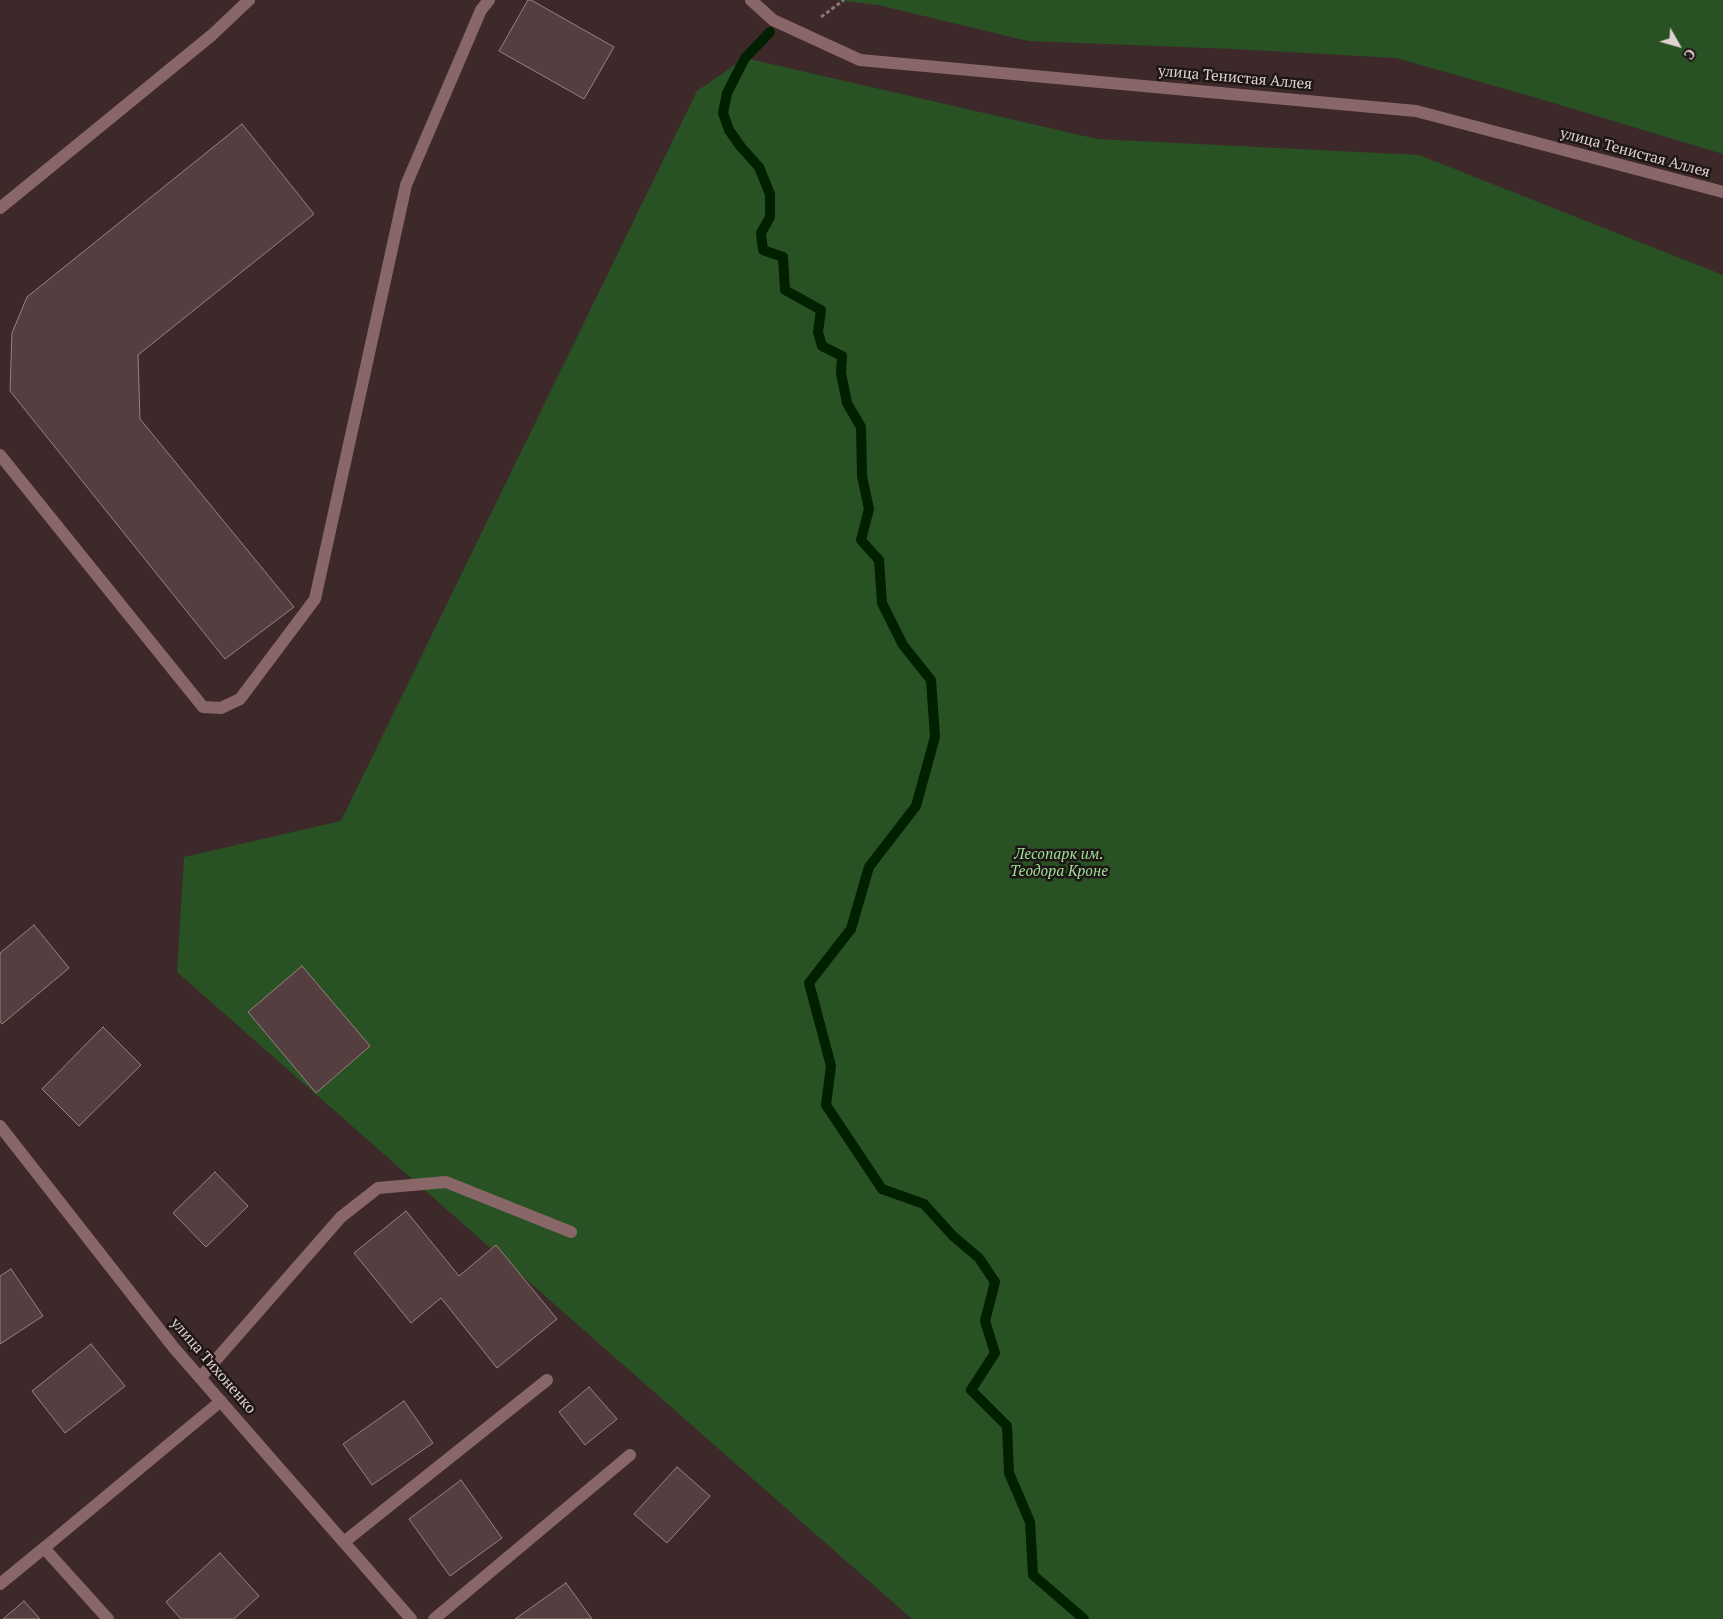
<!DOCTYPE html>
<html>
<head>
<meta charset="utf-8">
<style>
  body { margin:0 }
  #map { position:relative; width:1723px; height:1619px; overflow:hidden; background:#3e292a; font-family:"PT Serif",serif }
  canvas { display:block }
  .north { position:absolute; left:1653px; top:20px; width:50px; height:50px; -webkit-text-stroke:4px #1e1515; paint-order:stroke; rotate:128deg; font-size:14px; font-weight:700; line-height:20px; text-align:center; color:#e0d2d2 }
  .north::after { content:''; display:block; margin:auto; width:18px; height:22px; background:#e0d2d2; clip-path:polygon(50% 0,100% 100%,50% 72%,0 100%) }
</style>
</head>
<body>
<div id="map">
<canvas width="1723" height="1619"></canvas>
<div class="north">С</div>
</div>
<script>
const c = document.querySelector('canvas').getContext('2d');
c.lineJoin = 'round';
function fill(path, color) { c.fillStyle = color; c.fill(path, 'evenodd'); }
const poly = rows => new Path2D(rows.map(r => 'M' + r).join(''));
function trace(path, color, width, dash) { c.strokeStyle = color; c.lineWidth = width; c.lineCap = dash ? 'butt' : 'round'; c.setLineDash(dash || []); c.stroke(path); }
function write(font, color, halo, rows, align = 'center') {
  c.font = font + ' "PT Serif",serif'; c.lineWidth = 5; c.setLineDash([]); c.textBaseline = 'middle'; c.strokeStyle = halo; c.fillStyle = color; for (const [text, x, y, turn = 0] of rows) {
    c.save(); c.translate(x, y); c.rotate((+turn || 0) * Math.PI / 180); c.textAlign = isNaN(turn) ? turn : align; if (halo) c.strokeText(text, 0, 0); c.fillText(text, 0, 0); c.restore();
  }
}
fill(poly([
  [835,0,1723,0,1723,154,1537,98,1396,58,1234,49,1028,41,878,5],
  [745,58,1097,139,1419,155,1723,275,1723,1619,912,1619,177,972,184,857,341,821,697,91]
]), '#285224');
trace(poly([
  [770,32,745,58,727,93,723,113,729,130,741,147,759,167,770,194,770,217,761,233,763,250,783,257,785,290,821,310,818,332,822,346,842,356,841,373,847,403,861,427,862,476,869,509,861,540,879,560,882,603,903,645,931,680,935,737,916,806,869,867,851,929,809,983,831,1066,826,1105,882,1189,924,1204,953,1236,979,1258,995,1282,985,1321,995,1353,971,1390,1007,1426,1009,1473,1030,1522,1033,1575,1084,1619]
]), '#002000', 10);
const building = poly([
  [528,0,531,0,614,47,584,99,499,51,528,0],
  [242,124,314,214,138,355,140,419,294,607,225,659,10,391,12,333,27,297,242,124],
  [34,925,69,968,2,1024,0,1021,0,953,34,925],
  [302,966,370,1046,316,1093,248,1012,302,966],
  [103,1027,141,1065,79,1126,42,1089,103,1027],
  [215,1172,248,1206,206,1247,173,1213,215,1172],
  [406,1211,459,1276,496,1245,557,1319,497,1368,441,1298,411,1323,354,1253,406,1211],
  [11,1269,43,1316,0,1344,0,1276,11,1269],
  [91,1344,125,1386,65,1433,32,1391,91,1344],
  [589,1387,617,1419,585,1445,559,1412,589,1387],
  [404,1401,433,1443,372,1485,343,1444,404,1401],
  [677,1467,710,1496,667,1543,634,1514,677,1467],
  [461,1480,502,1538,450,1576,409,1519,461,1480],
  [220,1553,259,1596,234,1619,181,1619,166,1602,220,1553],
  [566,1583,592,1619,515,1619,566,1583],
  [24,1601,40,1619,3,1619,24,1601]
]);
fill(building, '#553e3f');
trace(building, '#9a8182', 1);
trace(poly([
  [821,17,844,0]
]), '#897777', 3, [4, 2.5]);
trace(poly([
  [751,0,773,20,860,60,1416,111,1723,192],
  [0,208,212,35,249,0],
  [0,455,203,707,221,708,240,699,315,599,406,185,481,10,489,0],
  [0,1126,174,1348,411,1619],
  [200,1378,341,1217,378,1188,446,1182,571,1232],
  [344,1542,547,1380],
  [0,1584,44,1548],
  [108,1619,44,1548,221,1401],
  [434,1619,630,1455]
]), '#896769', 12);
write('15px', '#e0d2d2', '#1e1515', [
  ["улица Тенистая Аллея",1235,78,5],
  ["улица Тенистая Аллея",1635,153,15],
  ["улица Тихоненко",213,1366,49]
]);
write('italic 15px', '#9ce294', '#1e1515', [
  ["Лесопарк им.",1059,855],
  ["Теодора Кроне",1059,872]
]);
</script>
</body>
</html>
